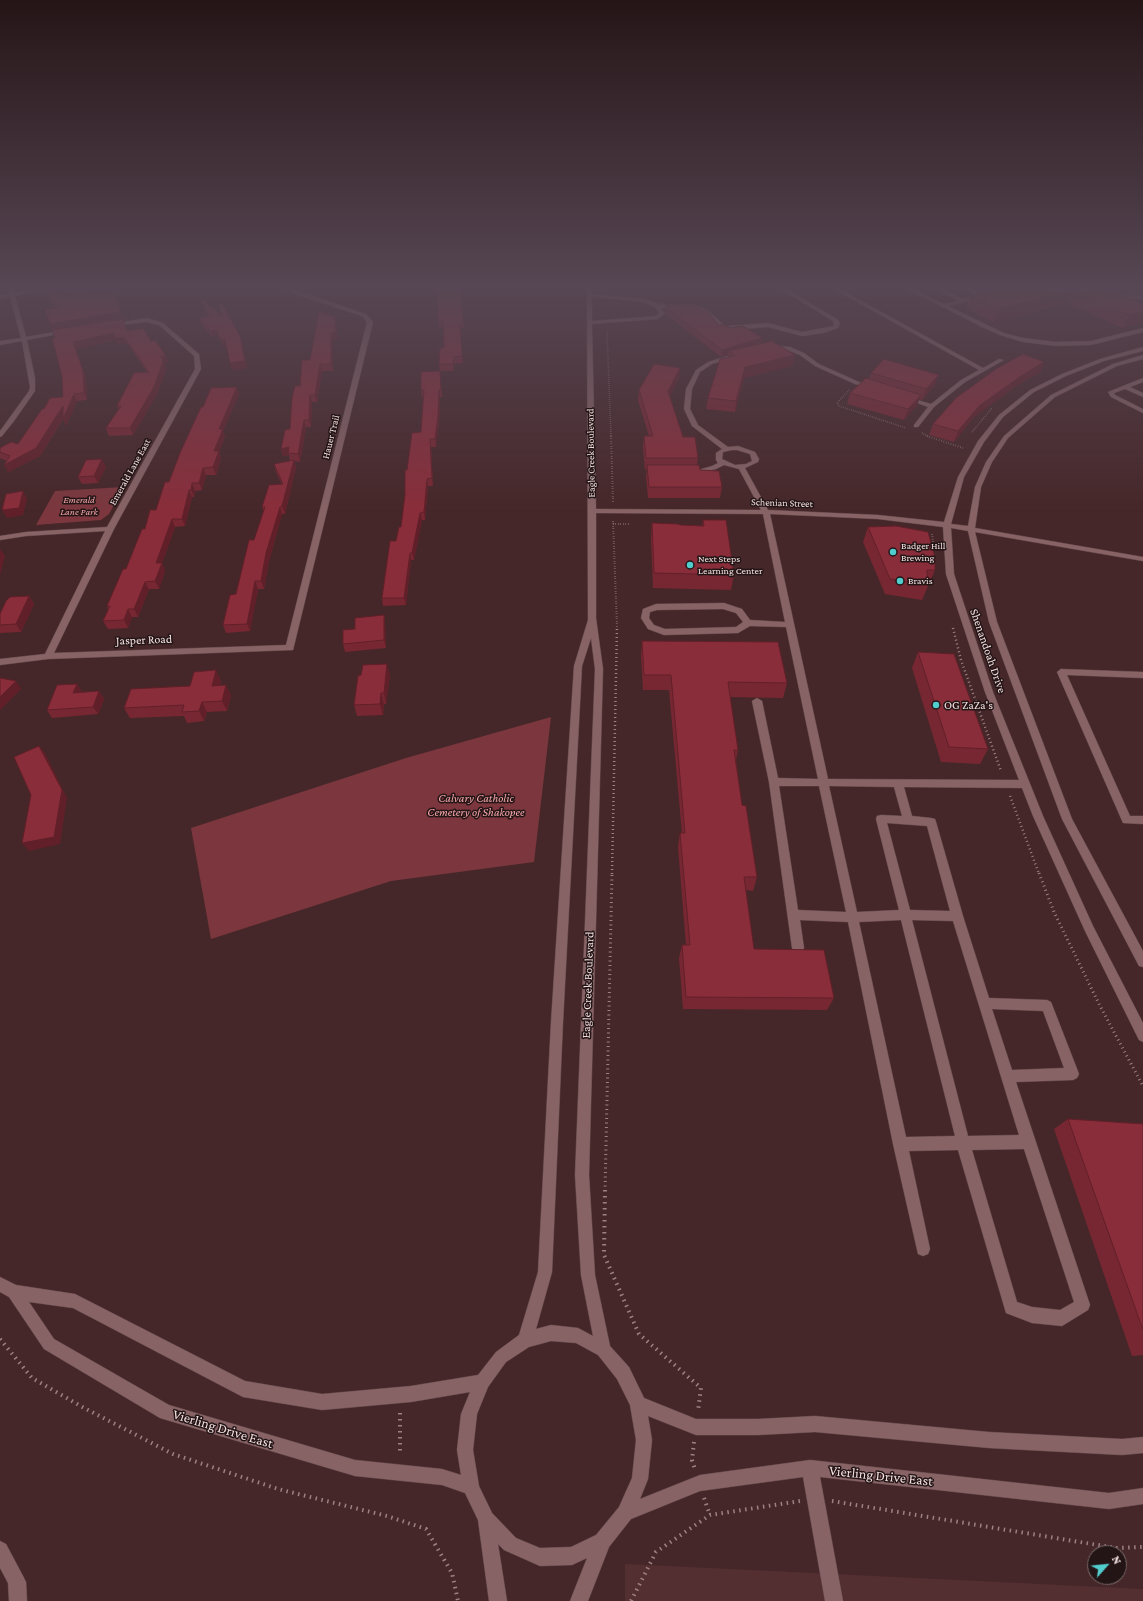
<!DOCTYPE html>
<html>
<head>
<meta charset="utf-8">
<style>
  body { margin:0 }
  #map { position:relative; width:1143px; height:1601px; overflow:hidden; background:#462729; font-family:"Crimson Pro",serif }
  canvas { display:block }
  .north { position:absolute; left:1087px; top:1545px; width:40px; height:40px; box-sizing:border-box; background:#231516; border:1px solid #776767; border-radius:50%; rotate:63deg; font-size:11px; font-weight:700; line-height:16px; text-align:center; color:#f6e1e1 }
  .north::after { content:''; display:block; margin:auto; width:14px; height:18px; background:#52cdce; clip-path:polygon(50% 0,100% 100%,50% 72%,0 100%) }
</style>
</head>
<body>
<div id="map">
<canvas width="1143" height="1601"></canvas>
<div class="north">N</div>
</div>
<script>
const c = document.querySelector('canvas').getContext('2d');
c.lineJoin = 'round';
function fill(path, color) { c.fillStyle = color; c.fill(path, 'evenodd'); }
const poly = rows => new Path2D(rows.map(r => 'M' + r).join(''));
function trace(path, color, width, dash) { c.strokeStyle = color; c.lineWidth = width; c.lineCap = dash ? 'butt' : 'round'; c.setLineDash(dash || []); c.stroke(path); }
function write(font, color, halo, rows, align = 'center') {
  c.font = font + ' "Crimson Pro",serif'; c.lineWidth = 3; c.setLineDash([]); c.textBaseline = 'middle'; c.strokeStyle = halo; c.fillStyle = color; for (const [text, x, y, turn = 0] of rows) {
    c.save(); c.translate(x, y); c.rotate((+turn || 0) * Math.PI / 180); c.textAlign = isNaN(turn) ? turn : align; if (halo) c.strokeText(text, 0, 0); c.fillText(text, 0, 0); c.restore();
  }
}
fill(poly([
  [625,1564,1143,1589,1143,1601,625,1601]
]), '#542f32');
fill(poly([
  [124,487,109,514,101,520,36,525,55,491],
  [551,717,534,862,391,881,211,939,191,828,406,758]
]), '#7b373d');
const minor = poly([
  [8,288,13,288,14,293,37,288,48,288,15,296,26,337,66,330,69,332,27,340,35,378,35,391,14,421,2,436,0,437,0,431,29,391,30,387,22,341,0,345,0,341,21,338,10,297,0,299,0,295,9,294,8,288],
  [283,288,290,288,366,314,373,322,293,650,48,659,0,665,0,659,45,654,105,531,26,536,0,540,0,536,26,532,107,527,195,369,194,356,159,325,147,322,112,326,109,324,147,318,163,323,199,354,201,369,114,529,54,653,286,645,367,322,362,316,300,296,283,288],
  [587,288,591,288,592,294,645,299,658,304,696,306,707,310,725,326,729,326,768,323,802,332,834,326,833,321,779,288,785,288,837,319,840,323,838,328,823,333,802,336,768,327,729,330,721,328,703,312,693,309,661,308,665,313,658,319,592,324,596,509,761,510,739,469,724,465,716,469,691,475,688,473,712,466,718,463,716,460,716,453,722,449,692,426,684,409,686,389,696,370,708,362,741,352,744,354,743,355,712,364,700,372,692,389,690,409,698,425,728,447,738,446,755,452,759,459,758,462,745,468,768,510,878,515,944,522,958,477,978,441,999,415,1030,390,1062,374,1100,359,1143,347,1143,351,1104,361,1066,376,1034,392,1003,417,984,442,964,477,951,524,968,526,975,487,986,462,1004,436,1051,395,1113,364,1143,355,1143,359,1117,366,1055,397,1008,438,992,462,981,487,975,528,1143,557,1143,561,975,532,997,622,1072,819,1143,951,1143,967,1139,966,1062,819,989,622,968,531,951,528,954,574,993,692,1043,816,1093,926,1143,1023,1143,1042,1139,1040,1085,931,1033,816,1022,788,904,787,912,816,931,818,935,819,936,822,963,916,989,998,1047,1000,1051,1002,1079,1074,1077,1078,1073,1080,1016,1082,1090,1305,1088,1310,1062,1326,1032,1323,1006,1313,958,1150,909,1151,930,1249,928,1254,923,1256,918,1254,893,1144,848,922,800,920,804,948,802,952,798,953,794,952,792,948,769,782,752,701,757,698,762,701,778,778,818,779,786,627,750,626,738,633,664,635,648,629,641,618,643,609,656,604,724,603,742,609,750,620,785,622,763,514,596,513,596,618,603,669,589,1175,595,1275,610,1346,629,1367,644,1398,696,1419,758,1419,815,1416,989,1432,1122,1439,1143,1437,1143,1453,1122,1455,989,1448,815,1432,758,1435,696,1435,648,1416,652,1440,648,1479,640,1499,700,1475,810,1460,1109,1493,1143,1488,1143,1504,1109,1509,820,1477,843,1601,825,1601,803,1477,700,1491,631,1519,609,1547,588,1601,570,1601,587,1558,572,1565,540,1566,504,1550,498,1544,507,1601,489,1601,478,1520,465,1493,442,1485,355,1476,160,1418,44,1349,9,1297,0,1292,0,1277,16,1285,75,1294,245,1381,322,1394,411,1386,478,1375,496,1352,519,1335,538,1272,551,1022,574,666,588,620,587,288],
  [592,297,644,302,655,307,659,313,656,316,644,317,592,321,592,297],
  [732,450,737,450,750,454,752,461,746,464,735,465,722,459,723,452,732,450],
  [770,514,878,519,943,527,946,574,985,692,1019,780,828,779,770,514],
  [723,609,736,613,743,622,736,627,665,629,654,625,649,618,650,612,657,610,723,609],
  [591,638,595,669,575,1175,581,1275,593,1336,578,1328,551,1325,536,1329,552,1272,563,1022,582,666,591,638],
  [779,786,819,786,846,912,798,910,779,786],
  [829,786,894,787,902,816,881,815,877,816,876,819,899,910,857,912,829,786],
  [887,823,927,826,950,911,910,910,887,823],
  [901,920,955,1136,906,1137,859,922,901,920],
  [912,920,953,921,1019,1135,968,1136,912,920],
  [992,1009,1043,1011,1064,1068,1012,1070,992,1009],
  [1024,1149,1074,1302,1060,1310,1032,1307,1017,1302,972,1150,1024,1149],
  [29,1302,73,1308,243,1397,322,1410,411,1402,470,1392,461,1414,457,1450,461,1475,442,1469,355,1460,169,1405,54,1339,29,1302],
  [551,1341,576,1343,598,1355,617,1379,630,1405,636,1440,632,1478,619,1507,596,1535,571,1547,540,1548,516,1538,492,1513,479,1486,473,1450,477,1414,488,1387,506,1362,529,1347,551,1341],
  [832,288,838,288,983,368,999,359,1004,360,965,382,934,407,918,427,914,427,914,425,928,407,904,398,904,396,931,404,961,380,979,370,832,288],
  [905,288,911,288,944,304,958,301,935,288,941,288,963,299,974,295,966,288,972,288,980,294,980,296,965,302,948,306,1004,333,1023,338,1056,342,1091,341,1143,328,1143,332,1091,345,1056,346,1023,342,1000,335,982,327,905,288],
  [1113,295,1141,296,1143,299,1111,298,1110,297,1113,295],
  [770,345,790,347,804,353,819,364,859,382,876,387,873,389,855,384,815,366,800,355,787,350,768,348,768,346,770,345],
  [1143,378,1143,382,1130,387,1143,393,1143,397,1125,389,1114,393,1115,395,1143,409,1143,413,1111,397,1108,392,1143,378],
  [1061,669,1143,672,1143,678,1067,675,1130,816,1143,816,1143,824,1123,823,1057,672,1061,669],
  [0,1541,6,1544,23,1576,26,1582,27,1601,9,1601,8,1583,0,1568,0,1541]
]);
trace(minor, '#604648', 1);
trace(poly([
  [607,331,611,437],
  [849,390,837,403,839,406,906,428],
  [972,432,992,408],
  [922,433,929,437]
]), '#9c8283', 1.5, [0.5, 1.5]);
trace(poly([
  [611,436,613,502],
  [927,436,963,448],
  [613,521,617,627],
  [613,524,630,524],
  [932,534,934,549]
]), '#9c8283', 2, [0.5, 2]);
trace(poly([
  [953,628,961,660,1001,771],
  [1010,796,1039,874],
  [612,874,617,626]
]), '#9c8283', 2.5, [1, 3]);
trace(poly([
  [1039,873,1054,912,1100,1006,1143,1086],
  [605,1191,612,873]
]), '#9c8283', 3, [1, 3.5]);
trace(poly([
  [605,1190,604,1255,639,1334,701,1388,698,1411],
  [0,1339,32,1378,86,1409,173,1454,278,1489,387,1516,426,1529,452,1573,458,1601],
  [400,1413,400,1455],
  [694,1442,692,1460,695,1469],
  [704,1498,710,1515],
  [832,1501,1116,1548,1143,1547],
  [631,1601,656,1552,710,1515,800,1501]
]), '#9c8283', 4, [1.5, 4.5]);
fill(minor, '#876365');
fill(poly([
  [58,288,99,288,82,294,128,331,151,341,169,363,164,363,166,369,157,394,133,435,109,436,106,428,119,409,117,406,147,372,127,343,118,345,116,340,76,349,86,378,87,400,77,401,66,426,63,419,40,456,8,472,7,461,0,458,0,448,18,444,44,409,63,397,62,376,55,338,50,324,56,308,50,302,47,295,68,294],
  [990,288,1104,288,1143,304,1123,328,1067,303,994,322,966,308,970,296,994,290],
  [460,289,464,328,460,328,463,363,454,364,454,371,440,371,442,397,440,397,439,423,436,447,431,447,433,486,428,486,425,520,422,520,414,560,411,560,406,605,383,606,382,598,396,541,401,527,405,495,407,470,421,432,423,398,422,398,421,390,440,371,439,364,444,348,443,327,439,327,438,320],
  [200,297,240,336,242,343,247,368,232,370,230,363,227,346,223,346,218,336,213,337,201,325,199,318,208,316,202,304],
  [666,305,700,310,719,325,762,338,762,343,795,355,792,366,744,378,735,412,706,409,708,398,728,357,728,355,721,357,666,315],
  [335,317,338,339,333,340,333,371,322,371,317,402,312,402,311,427,306,427,300,462,294,461,296,467,285,514,282,514,269,561,264,589,258,589,250,631,226,633,223,625,236,594,264,511,262,507,282,484,276,472,274,464,290,461,289,455,283,456,281,449,290,429,300,386],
  [1044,362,1040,372,1016,386,974,417,954,442,929,435,933,424],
  [680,368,679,378,669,396,683,437,698,458,697,465,700,470,722,487,720,498,648,498,646,476,647,469,645,470,643,447,644,436,649,436,638,400,639,390],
  [871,373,935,385,922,400,919,399,917,405,904,420,847,404,850,393,869,379],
  [239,394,223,431,225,436,219,452,221,459,216,475,206,475,202,490,195,491,194,497,192,497,185,526,175,527,162,563,165,571,159,589,149,589,138,617,132,617,128,628,108,629,103,621,108,610,107,606,126,569,145,529,156,510,203,407],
  [106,467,98,483,82,484,78,477],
  [703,520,734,575,731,590,653,588,651,538,652,523,680,525,702,526],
  [868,527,935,570,922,600,885,594,863,542],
  [29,596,34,604,21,632,0,633,0,614],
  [384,615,385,623,386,648,345,652,343,644,355,629],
  [642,641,787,683,783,698,730,697,738,750,736,760,742,805,757,877,753,891,746,890,754,949,834,998,827,1010,683,1009,679,958,682,945,686,945,678,847,680,833,682,833,669,690,643,690,641,656],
  [918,652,988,749,980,764,941,762,912,668],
  [390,675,386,704,384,704,383,715,357,716,354,705],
  [221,681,220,685,231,695,227,711,207,712,204,721,187,723,184,716,130,718,124,708,190,686],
  [77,684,82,692,81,693,99,691,104,699,98,714,52,718,47,710],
  [1068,1119,1143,1124,1143,1355,1132,1356,1054,1129]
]), '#772732');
fill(poly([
  [77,288,99,288,72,297,69,291],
  [1072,290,1067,303,994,322,999,309],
  [114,293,130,338,123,319,53,331,50,324],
  [1143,311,1143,322,1123,328,1129,315],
  [335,317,338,339,333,340,333,371,331,364,331,333],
  [216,330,218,336,213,337,211,331],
  [114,333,124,337,127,343,118,345,116,340,76,349,86,378,87,400,84,393,73,342],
  [240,336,242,343,247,368,232,370,230,363],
  [762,338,761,345,729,351,728,355,721,357,722,350],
  [225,339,228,345,223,346,221,340],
  [795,355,792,366,744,378,735,412,736,401,745,367],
  [161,356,166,356,169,363,164,363],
  [454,357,454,371,453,364],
  [163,362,166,369,157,394,133,435,130,428],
  [1044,362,1040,372,1016,386,974,417,954,442,958,431,979,406,1021,376],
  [320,364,322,371,317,402,315,395],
  [680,368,679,378,667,402,668,391],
  [939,375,935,385,922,400,926,389],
  [237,387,239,394,223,431,225,436,219,452,221,459,216,475,213,467,214,451,219,429],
  [439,390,440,397,439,423,436,447,435,439],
  [74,394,77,401,66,426,63,418,40,456,8,472,4,465],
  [310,395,312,402,311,427,309,420],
  [921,395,917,405,904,420,908,409],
  [304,420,306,427,300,462,298,454],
  [430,439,431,447,433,486,432,478],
  [289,447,288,453,289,455,283,456,281,449],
  [102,459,106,467,98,483,94,476],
  [294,460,296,467,285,514,282,506],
  [203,468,206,475,202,490,199,483],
  [427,479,428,486,425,520,424,512],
  [192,483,195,491,194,497,191,490],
  [189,490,192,497,185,526,182,519],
  [23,491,27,499,23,515,7,518,2,510],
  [280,507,282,514,269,561,264,589,261,581,266,553],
  [420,513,422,520,414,560,412,553],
  [172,519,175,527,162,563,165,571,159,589,155,581,156,563],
  [0,549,5,556,0,575],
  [410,553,411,560,406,605,404,598],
  [255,581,258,589,250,631,247,624],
  [145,582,149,589,138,617,134,609],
  [29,596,34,604,21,632,16,624],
  [128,609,132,617,128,628,124,620],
  [384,615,385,623,386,648,384,640],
  [387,664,390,675,386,704,384,693],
  [216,670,221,681,217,696,212,686],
  [16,681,21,689,0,710,0,697],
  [77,684,82,692,78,701,73,693],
  [226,685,231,695,227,711,222,701],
  [99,691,104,699,98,714,93,707],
  [381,693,384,704,383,715,380,704],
  [202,702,207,712,204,721,199,711],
  [39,746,45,753,67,798,60,844,29,851,22,843,54,837]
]), '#612029');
const building = poly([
  [65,288,77,288,69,291,65,288],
  [437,288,459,288,460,289,463,322,460,322,462,356,454,357,453,364,439,364,440,348,444,348,443,320,438,320,437,288],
  [1000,288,1104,288,1143,304,1143,311,1129,315,1072,290,999,309,970,296,1000,288],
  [114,293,121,312,50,324,45,310,59,307,47,295,114,293],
  [200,297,222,316,219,303,221,302,240,336,245,361,230,363,225,339,221,340,216,330,211,331,199,318,209,316,200,297],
  [693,304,696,305,700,310,706,310,719,325,724,324,730,328,743,326,762,338,722,350,666,308,666,305,693,304],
  [319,311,335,317,336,332,331,333,331,364,320,364,315,395,310,395,309,420,304,420,298,454,288,453,289,447,281,449,285,430,290,429,292,398,295,386,300,386,302,360,310,360,319,311],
  [123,319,127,331,143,328,151,341,155,340,166,356,161,356,163,362,154,387,130,428,106,428,121,406,117,406,134,373,149,372,124,337,115,338,114,333,73,342,83,371,84,393,74,394,63,419,63,406,36,448,4,465,10,456,0,452,0,448,11,442,18,444,42,409,44,409,50,398,63,397,62,376,52,338,55,338,52,330,123,319],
  [772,341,795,355,745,367,736,401,708,398,720,359,735,356,729,351,772,341],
  [1023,354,1044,362,1021,376,979,406,958,431,933,424,956,398,996,369,1023,354],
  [884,359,939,375,926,389,871,373,884,359],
  [654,364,680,368,668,391,683,437,695,437,698,458,646,458,644,436,653,436,639,390,654,364],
  [440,371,441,389,439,390,438,416,435,439,430,439,432,478,427,479,424,512,420,513,412,553,410,553,404,598,382,598,390,541,396,541,399,527,401,527,405,495,405,470,407,470,412,433,421,432,424,390,421,390,421,372,440,371],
  [866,378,921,395,908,409,850,393,866,378],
  [237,387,219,429,223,429,214,451,219,451,213,467,203,468,199,483,192,483,191,490,189,490,182,519,172,519,156,563,162,563,155,581,145,582,134,609,128,609,124,620,103,621,110,606,107,606,123,569,126,569,142,529,145,529,150,510,156,510,165,482,169,482,180,453,201,407,203,407,211,388,237,387],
  [102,459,94,476,78,477,86,460,102,459],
  [294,460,282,506,280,507,266,553,261,581,255,581,247,624,223,625,230,595,236,594,249,540,254,540,265,507,262,507,269,485,283,484,274,464,294,460],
  [647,465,699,465,700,470,719,471,722,487,649,487,647,465],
  [23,491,19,508,2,510,6,494,23,491],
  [703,520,726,520,734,575,654,573,652,523,678,524,680,525,704,526,703,520],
  [896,526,928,532,935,557,935,570,927,570,928,585,890,579,868,527,896,526],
  [29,596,16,624,0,625,0,614,6,601,10,597,29,596],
  [384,615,384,640,343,644,343,630,355,629,355,618,384,615],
  [642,641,778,642,787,683,728,682,738,750,734,750,742,805,746,806,757,877,744,877,754,949,824,950,834,998,686,997,682,945,690,945,680,833,685,833,671,675,644,675,642,641],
  [918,652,954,654,988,749,949,747,918,652],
  [387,664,384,693,381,693,380,704,354,705,358,676,361,675,363,665,387,664],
  [216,670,212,686,226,685,222,701,202,702,199,711,182,712,184,705,124,708,131,689,190,686,194,672,216,670],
  [0,678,16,681,0,697,0,678],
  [77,684,73,693,99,691,93,707,47,710,57,685,77,684],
  [39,746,62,790,54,837,22,843,31,795,14,757,39,746],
  [1068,1119,1143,1124,1143,1330,1068,1119]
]);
fill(building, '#8a2d3a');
trace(building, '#612029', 1);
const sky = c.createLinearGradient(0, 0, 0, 512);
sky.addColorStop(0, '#261517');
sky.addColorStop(0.56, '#574754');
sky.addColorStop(1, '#57475400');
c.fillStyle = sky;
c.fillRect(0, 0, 1143, 512);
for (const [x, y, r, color] of [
  [893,552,4,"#52cdce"],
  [690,565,4,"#52cdce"],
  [900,581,4,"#52cdce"],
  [936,705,4,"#52cdce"]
]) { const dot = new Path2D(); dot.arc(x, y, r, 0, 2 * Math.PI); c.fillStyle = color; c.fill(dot); trace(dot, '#231516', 1.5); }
write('10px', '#f6e1e1', '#231516', [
  ["Hauer Trail",331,437,-76],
  ["Eagle Creek Boulevard",591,453,-91],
  ["Emerald Lane East",130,472,-61],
  ["Schenian Street",782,503,2]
]);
write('italic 10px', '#f5a6aa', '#231516', [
  ["Emerald",79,500],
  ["Lane Park",79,512]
]);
write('10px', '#f6e1e1', '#231516', [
  ["Badger Hill",901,546],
  ["Brewing",901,558],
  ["Next Steps",698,559],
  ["Learning Center",698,571],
  ["Bravis",908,581]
], 'left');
write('12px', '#f6e1e1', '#231516', [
  ["Jasper Road",144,640,-2],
  ["Shenandoah Drive",988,651,71],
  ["Eagle Creek Boulevard",588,985,-88]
]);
write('12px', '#f6e1e1', '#231516', [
  ["OG ZaZa's",944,705]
], 'left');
write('italic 12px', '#f5a6aa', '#231516', [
  ["Calvary Catholic",476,798],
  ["Cemetery of Shakopee",476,812]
]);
write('14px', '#f6e1e1', '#231516', [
  ["Vierling Drive East",223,1429,17],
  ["Vierling Drive East",881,1476,6]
]);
</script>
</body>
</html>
